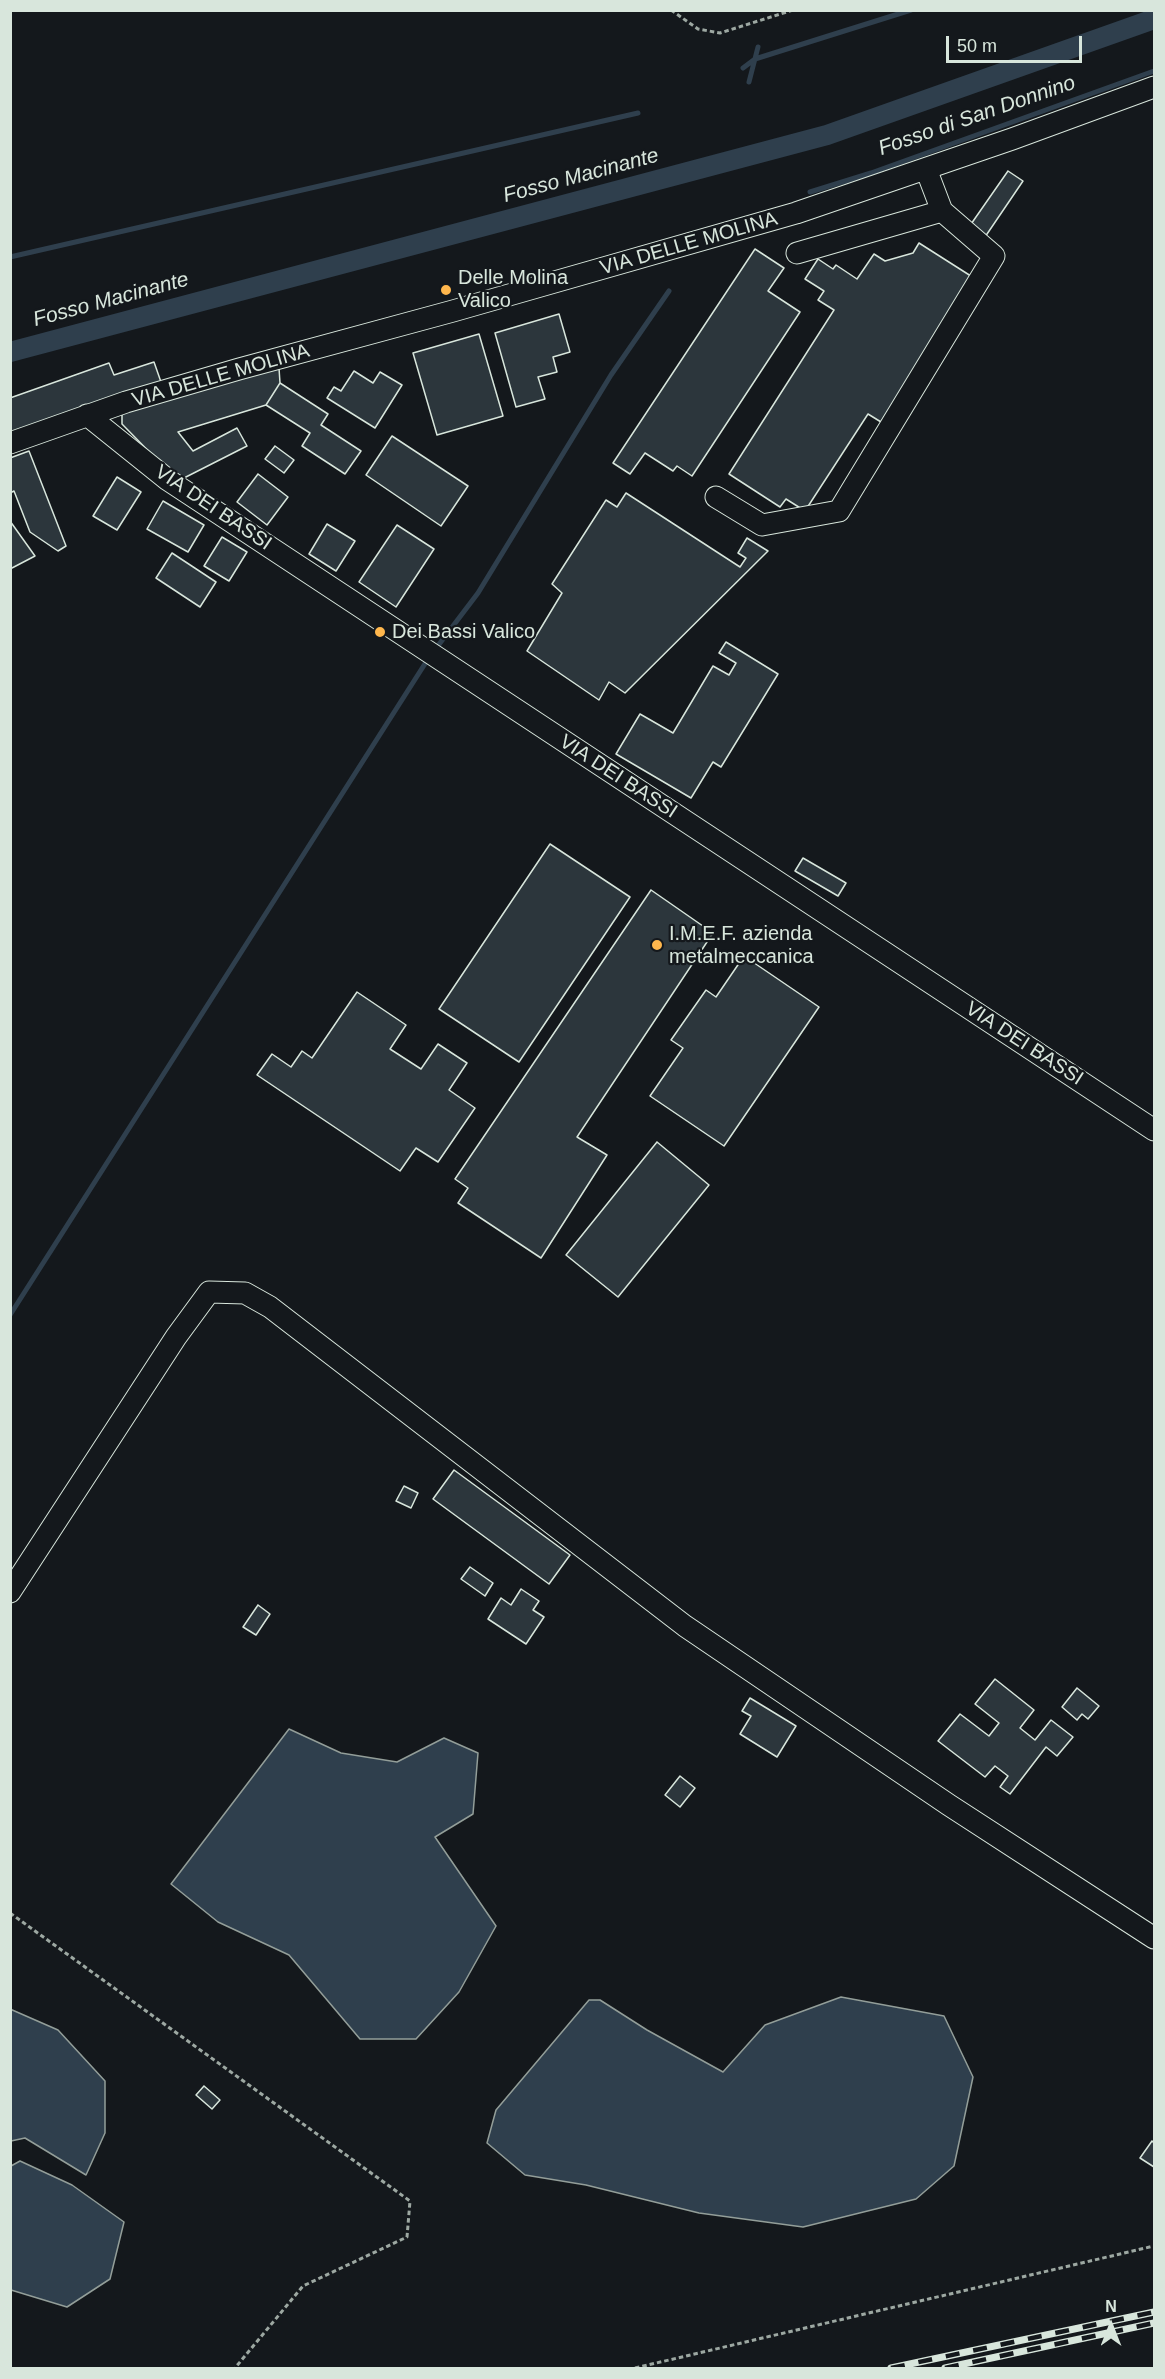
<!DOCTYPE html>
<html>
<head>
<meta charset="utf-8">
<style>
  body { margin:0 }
  #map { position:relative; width:1165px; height:2379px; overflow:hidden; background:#14181c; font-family:Arial,sans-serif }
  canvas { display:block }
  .frame { position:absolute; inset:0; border:12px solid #d8e6dc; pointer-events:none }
  .north { position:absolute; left:1081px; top:2295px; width:60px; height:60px; -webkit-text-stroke:4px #14181c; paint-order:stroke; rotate:0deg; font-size:16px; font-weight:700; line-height:24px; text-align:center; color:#d8e6dc }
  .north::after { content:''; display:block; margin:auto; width:21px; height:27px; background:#d8e6dc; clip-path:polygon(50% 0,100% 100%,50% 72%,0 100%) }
  .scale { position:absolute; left:946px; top:36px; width:136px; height:27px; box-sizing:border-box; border:3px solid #d8e6dc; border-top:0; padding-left:8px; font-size:18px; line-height:21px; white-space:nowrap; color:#d8e6dc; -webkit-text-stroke:4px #14181c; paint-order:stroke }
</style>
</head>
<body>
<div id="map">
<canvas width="1165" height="2379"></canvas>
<div class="frame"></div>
<div class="north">N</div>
<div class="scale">50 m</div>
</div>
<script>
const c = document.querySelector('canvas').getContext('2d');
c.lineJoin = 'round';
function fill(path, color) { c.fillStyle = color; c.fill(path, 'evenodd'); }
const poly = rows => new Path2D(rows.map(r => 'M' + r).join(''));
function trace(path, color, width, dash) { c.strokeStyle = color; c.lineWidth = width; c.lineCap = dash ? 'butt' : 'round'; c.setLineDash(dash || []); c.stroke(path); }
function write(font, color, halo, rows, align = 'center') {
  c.font = font + ' Arial,sans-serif'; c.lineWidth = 4.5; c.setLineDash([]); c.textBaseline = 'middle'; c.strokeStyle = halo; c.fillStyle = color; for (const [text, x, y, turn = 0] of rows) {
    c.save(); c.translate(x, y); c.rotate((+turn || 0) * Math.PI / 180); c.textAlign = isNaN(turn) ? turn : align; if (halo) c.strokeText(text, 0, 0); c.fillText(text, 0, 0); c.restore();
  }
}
const water = poly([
  [289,1729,341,1753,397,1762,444,1738,478,1753,473,1814,435,1837,496,1926,459,1992,416,2039,360,2039,289,1955,218,1922,171,1884,289,1729],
  [841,1997,944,2016,973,2077,954,2166,916,2199,803,2227,699,2213,586,2185,525,2175,487,2143,496,2110,589,2000,600,2000,647,2030,723,2072,765,2025,841,1997],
  [10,2009,58,2030,105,2081,105,2133,86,2175,25,2138,11,2141,10,2009],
  [20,2161,72,2185,124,2222,110,2279,67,2307,11,2290,11,2166,20,2161]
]);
fill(water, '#2f3f4d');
trace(water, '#939e99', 1.5);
trace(poly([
  [743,68,755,59,911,10],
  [749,82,758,47],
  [810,192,871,173,1154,71],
  [10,257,638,113],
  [434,651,478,593,611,375,669,291],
  [10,1315,428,659]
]), '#2f3f4d', 5);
trace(poly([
  [10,352,827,135,1154,19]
]), '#2f3f4d', 20);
const building = poly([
  [1008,171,1023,181,985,237,969,227,1008,171],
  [919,243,974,278,881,422,868,414,805,511,786,499,780,507,729,474,834,310,818,300,824,291,805,279,818,259,833,269,836,265,857,279,874,254,885,261,913,253,919,243],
  [755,249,784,268,768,291,800,312,692,476,677,466,673,471,645,453,630,474,613,463,755,249],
  [559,314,570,352,553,357,557,372,538,377,545,399,516,407,495,333,559,314],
  [479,334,503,416,437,435,413,353,479,334],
  [154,362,161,382,10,435,10,398,109,363,114,375,154,362],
  [279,368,280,383,266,405,178,432,193,451,237,428,247,446,182,479,166,469,122,424,122,412,279,368],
  [354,371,373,383,380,372,402,385,375,428,327,398,334,387,341,391,354,371],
  [280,383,328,414,321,425,361,451,345,474,302,446,310,433,266,405,280,383],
  [392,436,468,486,441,526,366,475,392,436],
  [275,446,294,460,284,473,265,459,275,446],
  [29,451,66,546,58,551,30,532,14,491,10,493,10,458,29,451],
  [258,474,288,497,267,525,237,502,258,474],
  [117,477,141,492,117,530,93,516,117,477],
  [626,493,740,567,746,558,738,553,747,538,768,551,625,693,609,682,599,700,527,651,562,593,552,584,606,500,617,507,626,493],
  [163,501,204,525,188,552,147,529,163,501],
  [10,521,35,556,12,568,10,566,10,521],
  [327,524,355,541,336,571,309,554,327,524],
  [397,525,434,549,396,607,359,582,397,525],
  [222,537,247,552,229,581,204,566,222,537],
  [172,553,216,582,200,607,156,578,172,553],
  [726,642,778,674,721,767,713,762,691,798,616,754,640,714,673,733,713,666,729,675,736,663,719,653,726,642],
  [550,844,630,897,519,1062,439,1009,550,844],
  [803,858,846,883,838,896,795,871,803,858],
  [651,890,713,933,577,1137,607,1155,541,1258,458,1203,468,1188,455,1179,651,890],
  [744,956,819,1007,724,1146,650,1096,683,1048,671,1040,706,990,716,997,744,956],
  [357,992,406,1025,390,1049,421,1069,438,1044,467,1063,449,1090,475,1108,438,1162,416,1148,400,1171,257,1075,272,1054,291,1067,302,1051,312,1058,357,992],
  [657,1142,709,1185,618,1297,566,1255,657,1142],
  [454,1470,570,1555,549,1584,433,1499,454,1470],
  [404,1486,418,1493,411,1508,396,1501,404,1486],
  [470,1567,493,1583,485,1596,461,1579,470,1567],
  [521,1589,539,1601,533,1610,544,1617,526,1644,488,1619,501,1598,511,1605,521,1589],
  [258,1605,270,1614,256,1635,243,1627,258,1605],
  [995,1679,1034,1710,1020,1728,1035,1740,1051,1720,1073,1737,1057,1756,1046,1747,1010,1794,1000,1787,1008,1776,995,1766,985,1777,938,1741,960,1714,989,1736,999,1723,975,1704,995,1679],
  [1077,1688,1099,1706,1088,1719,1082,1714,1077,1720,1062,1707,1077,1688],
  [750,1698,796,1726,777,1757,740,1734,751,1716,742,1711,750,1698],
  [680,1776,695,1788,680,1807,665,1795,680,1776],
  [204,2086,220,2100,212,2109,196,2095,204,2086],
  [1152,2141,1154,2143,1154,2167,1140,2158,1152,2141]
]);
fill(building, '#2c363c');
trace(building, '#d8e6dc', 1.5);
const minor = poly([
  [797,253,942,211],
  [87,415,168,480,1154,1130],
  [10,443,126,402,239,369,453,311,796,213,1012,139,1154,87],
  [716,497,762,525,839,511,994,256,942,211,926,169],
  [10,1592,176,1337,209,1292,245,1293,270,1307,685,1626,949,1805,1154,1938]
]);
trace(minor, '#d8e6dc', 23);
trace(poly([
  [671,10,698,29,720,33,793,10],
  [10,1913,410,2201,407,2237,303,2286,235,2368],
  [635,2368,1154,2246]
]), '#9da8a2', 3, [4.5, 3]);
trace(minor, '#14181c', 21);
const rail = poly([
  [891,2368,1154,2312],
  [945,2368,1154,2323]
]);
trace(rail, '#d8e6dc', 7);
trace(rail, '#14181c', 4.5, [14]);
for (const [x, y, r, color] of [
  [446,290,6,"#ffb74d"],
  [380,632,6,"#ffb74d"],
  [657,945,6,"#ffb74d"]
]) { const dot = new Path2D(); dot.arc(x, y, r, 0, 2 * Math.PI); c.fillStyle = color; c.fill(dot); trace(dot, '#14181c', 2); }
write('20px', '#d8e6dc', '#14181c', [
  ["VIA DELLE MOLINA",689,244,-16],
  ["VIA DELLE MOLINA",221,376,-16],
  ["VIA DEI BASSI",213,508,34],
  ["VIA DEI BASSI",618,777,33],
  ["VIA DEI BASSI",1024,1044,33]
]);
write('20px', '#d8e6dc', '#14181c', [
  ["Delle Molina",458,278],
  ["Valico",458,301],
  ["Dei Bassi Valico",392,632],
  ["I.M.E.F. azienda",669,934],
  ["metalmeccanica",669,957]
], 'left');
write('italic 21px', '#d8e6dc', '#14181c', [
  ["Fosso di San Donnino",977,116,-19],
  ["Fosso Macinante",581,176,-15],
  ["Fosso Macinante",111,300,-15]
]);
</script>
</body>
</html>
